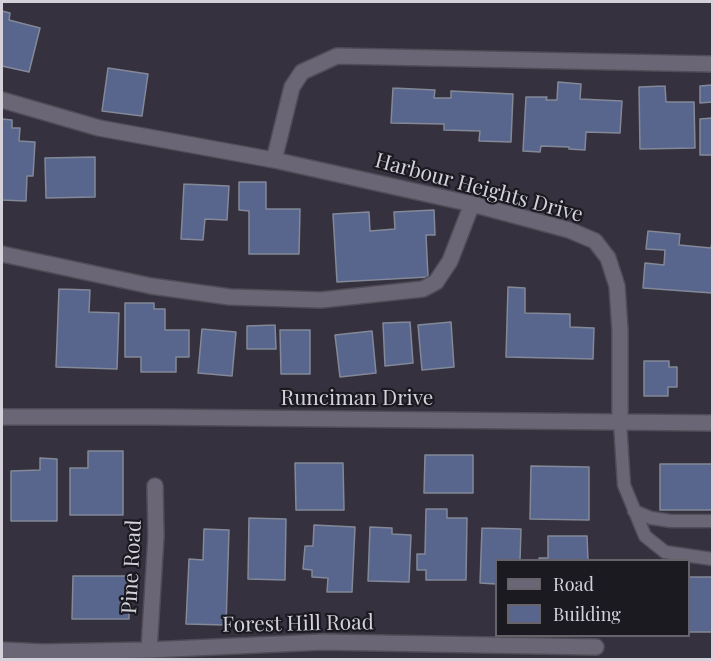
<!DOCTYPE html>
<html>
<head>
<meta charset="utf-8">
<style>
  body { margin:0 }
  #map { position:relative; width:714px; height:661px; overflow:hidden; background:#36313f; font-family:"Playfair Display",serif }
  canvas { display:block }
  .frame { position:absolute; inset:0; border:3px solid #d4d1da; pointer-events:none }
  .legend { position:absolute; left:495px; top:559px; width:195px; height:78px; box-sizing:border-box; background:#1c1a21; border:2px solid #66636b; margin:0; padding:8px 10px; list-style:none; font-size:18px; color:#d4d1da }
  .legend li { display:flex; align-items:center; gap:12px; height:30px }
  .legend b { width:30px; border:2px solid #66636b }
</style>
</head>
<body>
<div id="map">
<canvas width="714" height="661"></canvas>
<div class="frame"></div>
<ul class="legend">
<li><b style="height:8px;background:#6b6676"></b>Road</li>
<li><b style="height:16px;background:#58658d"></b>Building</li>
</ul>
</div>
<script>
const c = document.querySelector('canvas').getContext('2d');
c.lineJoin = 'round';
function fill(path, color) { c.fillStyle = color; c.fill(path, 'evenodd'); }
const poly = rows => new Path2D(rows.map(r => 'M' + r).join(''));
function trace(path, color, width, dash) { c.strokeStyle = color; c.lineWidth = width; c.lineCap = dash ? 'butt' : 'round'; c.setLineDash(dash || []); c.stroke(path); }
function write(font, color, halo, rows, align = 'center') {
  c.font = font + ' "Playfair Display",serif'; c.lineWidth = 4.5; c.setLineDash([]); c.textBaseline = 'middle'; c.strokeStyle = halo; c.fillStyle = color; for (const [text, x, y, turn = 0] of rows) {
    c.save(); c.translate(x, y); c.rotate((+turn || 0) * Math.PI / 180); c.textAlign = isNaN(turn) ? turn : align; if (halo) c.strokeText(text, 0, 0); c.fillText(text, 0, 0); c.restore();
  }
}
const building = poly([
  [2,11,10,13,9,20,40,28,29,72,2,66,2,11],
  [108,68,148,74,142,116,102,111,108,68],
  [558,82,581,84,580,99,622,101,620,133,586,132,585,150,569,149,569,147,541,146,540,152,523,151,526,97,547,97,546,100,557,100,558,82],
  [712,85,712,102,700,103,700,86,712,85],
  [665,86,666,102,694,102,695,148,640,149,639,87,665,86],
  [393,88,435,90,434,98,451,98,451,91,513,94,511,142,479,141,480,131,444,130,444,124,391,123,393,88],
  [712,118,712,155,700,155,700,119,712,118],
  [2,119,12,120,12,128,20,128,19,141,35,142,33,176,27,176,26,201,2,200,2,119],
  [95,157,95,197,46,198,45,158,95,157],
  [239,182,266,182,266,209,300,209,299,254,249,254,249,211,239,210,239,182],
  [184,184,229,186,227,220,205,219,203,240,181,239,184,184],
  [434,210,435,235,426,235,428,277,337,282,333,214,369,212,370,231,395,229,394,212,434,210],
  [648,231,680,234,679,245,711,248,712,242,712,293,643,288,645,263,664,265,665,250,646,249,648,231],
  [508,287,525,288,525,313,570,314,570,327,594,328,593,359,506,357,508,287],
  [59,289,90,290,89,312,119,313,117,369,56,367,59,289],
  [125,303,154,303,154,309,165,309,165,330,189,330,189,357,176,357,176,372,141,372,141,357,125,357,125,303],
  [410,322,413,363,385,366,383,323,410,322],
  [451,322,454,367,422,370,418,325,451,322],
  [275,325,276,349,247,349,247,326,275,325],
  [202,329,236,332,232,376,198,373,202,329],
  [280,330,310,330,310,374,281,374,280,330],
  [372,331,376,373,340,377,335,335,372,331],
  [644,361,669,361,669,367,677,367,677,387,668,387,668,396,644,396,644,361],
  [88,451,123,451,123,515,70,515,70,468,88,468,88,451],
  [425,455,473,455,473,493,424,493,425,455],
  [40,458,57,459,57,521,11,521,11,471,40,470,40,458],
  [295,463,343,463,344,510,296,510,295,463],
  [660,464,712,464,712,510,660,510,660,464],
  [531,466,589,467,589,520,530,519,531,466],
  [426,509,447,509,447,518,467,518,466,580,426,580,426,570,417,570,417,554,425,554,426,509],
  [249,518,286,519,285,580,248,579,249,518],
  [314,525,355,527,352,592,327,592,328,578,312,577,312,570,303,569,305,546,313,546,314,525],
  [370,527,392,528,392,534,411,535,409,582,368,581,370,527],
  [482,528,521,529,520,560,496,560,496,584,480,583,482,528],
  [204,529,229,530,226,625,186,624,189,559,203,560,204,529],
  [548,536,587,536,588,560,539,560,539,558,548,558,548,536],
  [73,576,129,576,129,619,72,619,73,576],
  [688,577,712,577,712,632,688,632,688,577]
]);
fill(building, '#58658d');
trace(building, '#838998', 1.5);
const service = poly([
  [620,422,624,485,645,536,665,552,712,559],
  [634,511,651,518,671,521,712,521]
]);
const minor = poly([
  [2,100,99,128,274,160,472,204,569,230,595,241,608,258,617,286,620,330,620,422],
  [274,160,292,87,302,72,337,56,712,64],
  [2,254,151,286,230,297,321,300,423,289,436,282,450,261,472,204],
  [2,417,154,417,712,423],
  [2,650,43,652,149,650,323,642,596,647],
  [149,650,156,536,155,486]
]);
trace(service, '#504d58', 15);
trace(minor, '#504d58', 18);
trace(service, '#6b6676', 12);
trace(minor, '#6b6676', 15);
write('21px', '#d4d1da', '#1c1a21', [
  ["Harbour Heights Drive",479,188,15],
  ["Runciman Drive",357,398],
  ["Pine Road",132,567,-87],
  ["Forest Hill Road",298,624,-1]
]);
</script>
</body>
</html>
